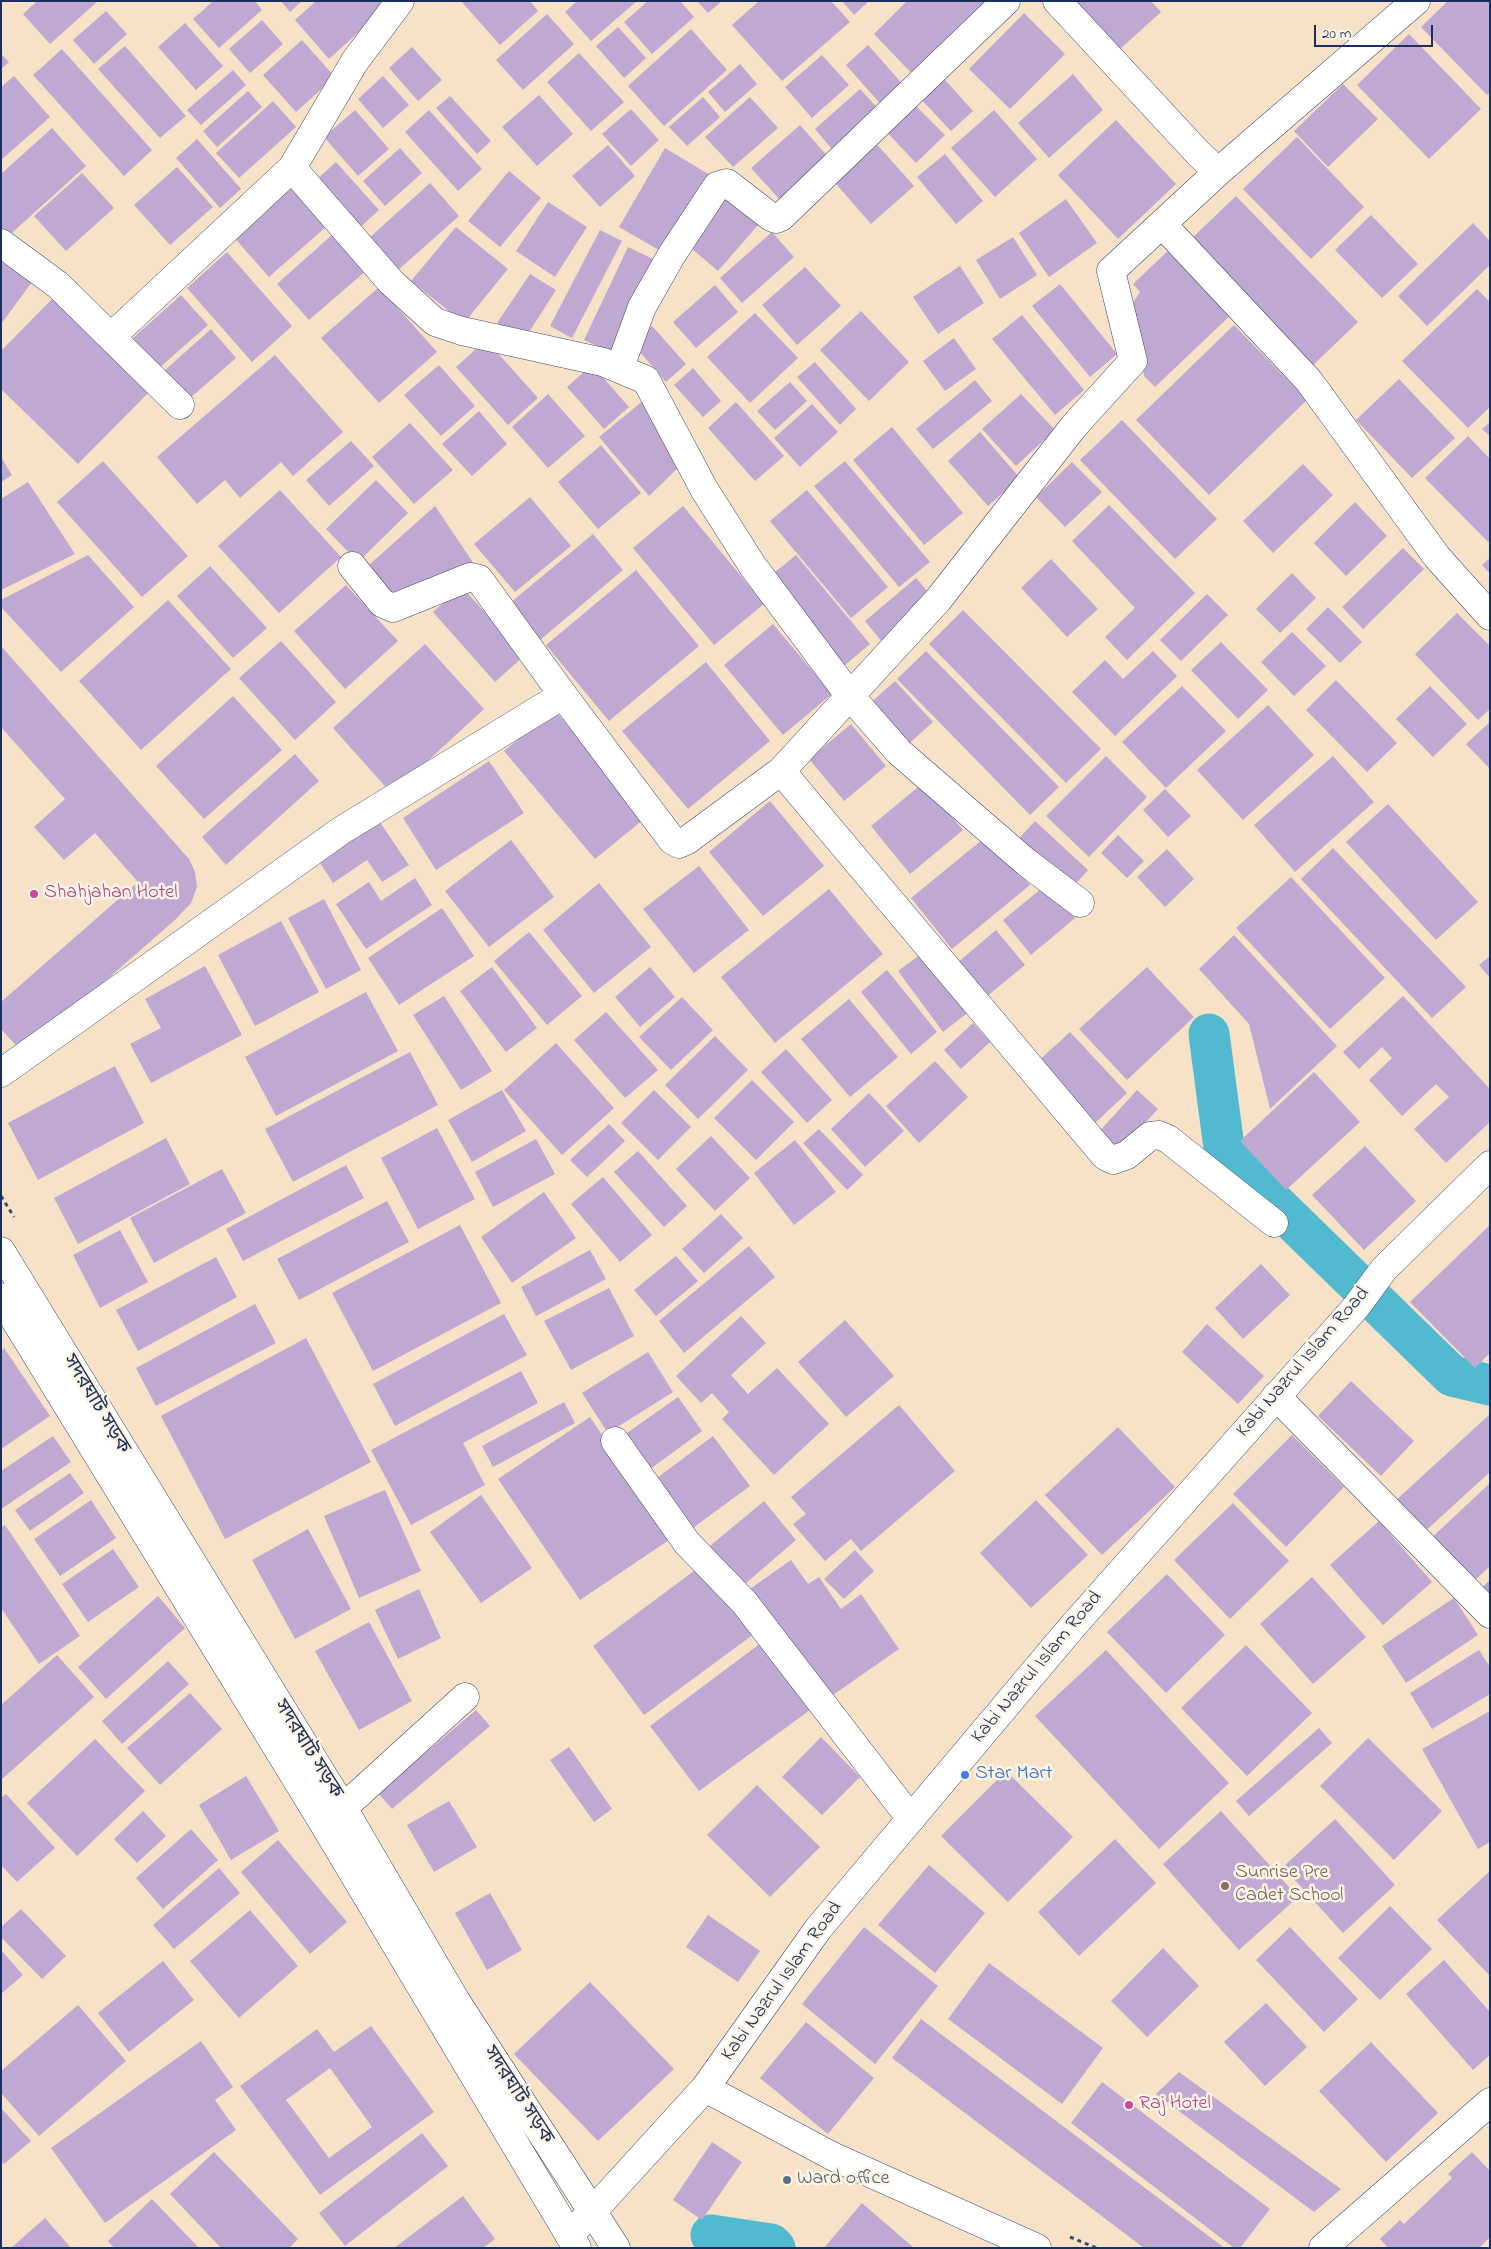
<!DOCTYPE html>
<html>
<head>
<meta charset="utf-8">
<style>
  body { margin:0 }
  #map { position:relative; width:1491px; height:2249px; overflow:hidden; background:#f7e2c8; font-family:"Indie Flower",sans-serif }
  canvas { display:block }
  .frame { position:absolute; inset:0; border:2px solid #1b2f5e; pointer-events:none }
  .scale { position:absolute; left:1314px; top:25px; width:119px; height:22px; box-sizing:border-box; border:2px solid #1b2f5e; border-top:0; padding-left:6px; font-size:15px; line-height:18px; white-space:nowrap; color:#1b2f5e; -webkit-text-stroke:4px #fcf5e5; paint-order:stroke }
</style>
</head>
<body>
<div id="map">
<canvas width="1491" height="2249"></canvas>
<div class="frame"></div>
<div class="scale">20 m</div>
</div>
<script>
const c = document.querySelector('canvas').getContext('2d');
c.lineJoin = 'round';
const poly = rows => new Path2D(rows.map(r => 'M' + r).join(''));
function trace(path, color, width, dash) { c.strokeStyle = color; c.lineWidth = width; c.lineCap = dash ? 'butt' : 'round'; c.setLineDash(dash || []); c.stroke(path); }
function fill(path, color) { c.fillStyle = color; c.fill(path, 'evenodd'); }
function write(font, color, halo, rows, align = 'center') {
  c.font = font + ' "Indie Flower","Noto Sans Bengali",sans-serif'; c.lineWidth = 5; c.setLineDash([]); c.textBaseline = 'middle'; c.strokeStyle = halo; c.fillStyle = color; for (const [text, x, y, turn = 0] of rows) {
    c.save(); c.translate(x, y); c.rotate((+turn || 0) * Math.PI / 180); c.textAlign = isNaN(turn) ? turn : align; if (halo) c.strokeText(text, 0, 0); c.fillText(text, 0, 0); c.restore();
  }
}
trace(poly([
  [1209,1034,1225,1155,1452,1376,1490,1385],
  [711,2235,771,2244,775,2248]
]), '#52bad0', 41);
fill(poly([
  [37,1,98,1,50,44,23,14],
  [213,1,255,1,262,10,219,48,193,19],
  [281,1,302,1,290,12],
  [316,1,379,1,385,8,329,59,295,20],
  [461,1,530,1,538,11,500,45],
  [577,1,637,1,591,41,565,12],
  [648,1,680,1,694,17,652,54,624,22],
  [697,1,722,1,708,13],
  [759,1,831,1,850,22,782,81,732,25],
  [842,1,869,1,854,15],
  [907,1,998,1,918,80,874,34],
  [1074,1,1151,1,1161,12,1119,50],
  [1448,1,1490,1,1490,93,1487,95,1421,27],
  [106,11,127,34,94,64,73,40],
  [1024,13,1065,54,1010,109,969,69],
  [547,14,574,44,523,90,496,60],
  [262,20,283,44,250,73,229,49],
  [185,23,223,66,196,90,158,47],
  [618,27,646,58,624,78,596,46],
  [691,29,727,70,664,126,628,86],
  [1409,34,1481,109,1429,159,1357,85],
  [302,40,335,77,296,112,263,75],
  [868,45,907,89,885,109,846,65],
  [125,46,186,116,160,138,98,69],
  [412,47,442,80,418,101,389,68],
  [62,49,152,150,124,176,33,75],
  [579,53,624,102,591,131,547,82],
  [1,54,9,62,1,69],
  [822,55,849,85,812,118,785,87],
  [740,64,757,84,725,112,708,92],
  [233,70,246,85,201,125,187,110],
  [938,72,973,111,951,131,915,93],
  [1073,74,1103,110,1049,158,1018,123],
  [14,76,50,117,1,160,1,87],
  [383,76,409,105,383,128,358,99],
  [1343,84,1378,119,1328,167,1294,131],
  [860,89,882,113,836,154,815,129],
  [248,91,262,107,217,147,203,131],
  [539,95,573,134,537,166,502,127],
  [450,96,491,141,477,154,436,108],
  [703,97,720,117,687,146,669,127],
  [750,97,778,128,733,167,705,137],
  [910,100,945,135,916,163,882,127],
  [273,101,296,127,239,178,216,153],
  [631,109,659,140,631,166,602,134],
  [355,110,389,149,358,176,324,137],
  [429,110,482,169,458,191,405,132],
  [994,110,1037,159,995,197,951,148],
  [1116,120,1176,184,1118,239,1058,175],
  [800,125,829,158,781,201,751,168],
  [52,128,86,166,4,240,1,237,1,174],
  [1297,137,1364,207,1311,259,1243,189],
  [197,139,241,189,220,208,176,158],
  [873,140,914,186,871,224,831,178],
  [608,145,635,176,600,207,572,176],
  [400,148,422,173,385,206,363,181],
  [665,148,710,175,664,253,619,227],
  [945,154,983,201,956,224,917,177],
  [336,162,379,210,357,230,314,182],
  [177,167,213,207,170,245,134,205],
  [509,171,541,198,500,247,468,221],
  [82,173,114,208,66,251,34,216],
  [289,182,327,226,269,277,231,234],
  [430,183,459,216,397,271,368,239],
  [1236,196,1358,322,1309,369,1187,243],
  [726,197,758,225,718,271,686,244],
  [1066,199,1097,243,1049,277,1019,233],
  [548,202,587,227,555,277,516,251],
  [1371,215,1418,264,1382,298,1335,250],
  [1473,223,1490,241,1490,265,1427,326,1398,296],
  [456,227,508,269,464,323,411,281],
  [600,230,622,241,572,338,550,326],
  [772,232,794,257,742,303,720,278],
  [334,233,367,270,309,320,277,284],
  [1013,237,1037,275,1000,299,976,260],
  [628,247,657,261,615,354,584,340],
  [1172,247,1235,311,1155,387,1144,376,1132,304,1140,292,1133,284],
  [227,252,292,326,252,362,187,288],
  [1,254,35,278,1,324],
  [960,266,984,303,938,334,913,297],
  [805,267,841,306,797,345,762,305],
  [530,274,556,290,524,340,497,323],
  [1060,284,1117,354,1090,377,1032,306],
  [715,285,738,312,696,348,673,322],
  [379,287,437,352,379,403,321,338],
  [1477,289,1490,302,1490,407,1468,428,1402,361],
  [181,295,208,325,159,368,133,338],
  [55,296,151,390,78,464,1,389,1,351],
  [861,311,909,362,869,401,820,350],
  [755,313,798,358,750,403,707,357],
  [1022,315,1084,390,1055,415,992,339],
  [1234,325,1307,400,1209,495,1136,420],
  [652,326,686,364,666,382,632,343],
  [211,329,236,358,189,399,164,371],
  [954,338,976,369,945,391,923,361],
  [486,340,538,398,508,425,456,367],
  [275,355,343,432,293,476,281,462,240,498,225,480,197,504,157,457],
  [815,362,856,409,840,425,797,377],
  [439,365,475,406,441,436,404,395],
  [592,365,629,407,604,429,567,387],
  [693,368,721,401,703,417,674,385],
  [1399,379,1455,438,1412,478,1356,420],
  [975,380,992,401,933,449,916,429],
  [790,382,807,401,775,430,757,411],
  [548,394,585,436,548,468,512,427],
  [1021,394,1055,430,1016,466,982,429],
  [644,400,680,466,649,496,599,437],
  [736,402,784,456,755,481,708,428],
  [812,404,838,432,800,467,774,438],
  [479,411,507,444,472,476,442,444],
  [1122,420,1217,519,1175,559,1080,460],
  [1490,422,1490,436,1482,429],
  [410,423,453,470,414,504,372,457],
  [892,427,963,513,924,545,853,460],
  [980,432,1020,478,988,506,948,461],
  [1468,436,1490,459,1490,540,1488,542,1425,478],
  [351,441,374,466,329,506,306,480],
  [601,445,641,493,598,529,558,482],
  [1,457,12,475,1,482],
  [103,461,188,556,142,597,57,502],
  [845,461,930,562,899,587,814,486],
  [1072,462,1102,492,1065,527,1036,497],
  [1303,464,1333,495,1273,553,1243,521],
  [376,480,408,513,358,562,326,529],
  [28,482,75,554,1,590,1,499],
  [280,490,341,557,279,613,218,546],
  [807,490,888,587,851,618,770,521],
  [530,497,571,546,515,592,474,544],
  [1355,502,1387,536,1346,576,1314,543],
  [1109,505,1195,593,1127,660,1105,637,1135,608,1072,541],
  [435,506,476,567,393,598,369,565],
  [683,506,764,604,714,645,633,548],
  [593,534,623,570,540,640,510,603],
  [1403,548,1424,569,1363,629,1342,607],
  [88,555,134,607,61,672,1,607,1,600],
  [796,555,870,644,844,666,769,577],
  [1490,558,1490,574,1482,565],
  [1051,559,1098,609,1067,637,1021,588],
  [210,566,267,628,233,658,177,596],
  [636,570,699,646,609,721,546,645],
  [1292,573,1316,598,1280,633,1256,609],
  [916,578,934,599,882,642,865,621],
  [346,585,398,641,345,689,294,631],
  [462,587,524,656,495,682,433,612],
  [1207,594,1228,615,1181,661,1160,640],
  [168,600,231,669,141,750,79,681],
  [1328,607,1362,642,1340,663,1306,629],
  [963,610,1101,749,1066,783,929,644],
  [1457,613,1490,646,1490,709,1478,720,1415,654],
  [773,624,832,694,783,735,724,665],
  [1292,632,1326,666,1294,696,1261,662],
  [281,641,336,702,295,740,239,678],
  [1221,642,1268,690,1238,719,1191,670],
  [425,644,484,709,392,794,333,728],
  [1,646,189,859,195,872,197,887,191,903,176,919,23,1053,1,1029,1,1002,138,882,95,833,64,860,34,827,65,799,1,727],
  [926,651,1059,787,1030,815,897,679],
  [1153,651,1177,676,1115,736,1072,692,1105,660,1123,679],
  [706,662,770,741,688,809,622,731],
  [1336,680,1397,743,1367,772,1306,710],
  [895,681,933,722,904,748,866,707],
  [1182,686,1226,731,1166,788,1122,742],
  [1430,686,1467,724,1433,757,1396,719],
  [233,696,282,750,204,819,156,766],
  [1268,705,1314,755,1243,820,1197,770],
  [554,709,644,819,595,859,504,751],
  [1490,722,1490,769,1466,744],
  [851,724,886,766,844,801,809,759],
  [295,754,319,781,226,865,202,837],
  [1106,756,1147,797,1089,857,1046,816],
  [1333,756,1374,802,1295,872,1254,825],
  [489,761,524,813,436,870,403,818],
  [923,783,963,830,910,874,871,826],
  [1165,789,1191,816,1168,837,1143,810],
  [770,801,824,866,763,916,709,852],
  [1388,804,1478,902,1436,940,1346,842],
  [377,818,409,865,382,882,367,860,333,883,317,858],
  [1035,821,1088,870,1068,893,1015,843],
  [988,835,1030,885,952,949,911,898],
  [1118,835,1144,861,1127,878,1101,853],
  [511,840,554,897,489,947,445,891],
  [1333,848,1466,987,1432,1018,1301,879],
  [1167,849,1194,879,1165,907,1137,877],
  [699,866,749,930,694,973,643,909],
  [1291,877,1385,978,1330,1029,1236,928],
  [415,878,432,905,366,949,336,904,369,882,381,901],
  [599,883,651,947,594,993,543,930],
  [1047,884,1075,918,1031,955,1003,920],
  [829,889,883,954,775,1043,721,977],
  [324,899,361,970,326,989,288,918],
  [442,908,474,956,399,1005,368,958],
  [281,921,319,992,255,1026,218,955],
  [996,930,1025,965,986,997,957,963],
  [529,932,582,996,547,1025,494,961],
  [1234,935,1337,1046,1270,1109,1249,1024,1199,969],
  [924,952,970,1011,943,1032,898,971],
  [1490,956,1490,978,1479,965],
  [205,966,242,1035,151,1083,130,1044,161,1028,145,999],
  [492,967,537,1028,506,1052,460,991],
  [650,967,675,997,640,1027,615,997],
  [1147,967,1194,1017,1127,1080,1079,1029],
  [887,970,937,1032,911,1054,861,992],
  [366,992,398,1051,276,1116,245,1057],
  [444,996,492,1071,461,1090,413,1015],
  [1403,996,1490,1089,1490,1122,1446,1163,1414,1129,1449,1097,1436,1084,1402,1116,1369,1080,1392,1058,1382,1047,1359,1069,1343,1052],
  [682,997,713,1030,671,1070,639,1037],
  [849,999,898,1057,850,1097,801,1039],
  [606,1012,658,1070,625,1098,574,1040],
  [973,1023,990,1042,961,1069,944,1050],
  [1070,1032,1127,1093,1093,1125,1036,1063],
  [715,1036,748,1070,698,1119,665,1085],
  [556,1043,614,1108,562,1155,504,1090],
  [786,1049,832,1100,807,1123,761,1072],
  [410,1052,438,1105,293,1182,265,1129],
  [935,1061,968,1097,919,1143,886,1106],
  [115,1066,144,1123,38,1180,8,1123],
  [1314,1072,1360,1122,1286,1190,1240,1141],
  [752,1080,794,1122,756,1160,714,1118],
  [502,1090,526,1131,472,1162,448,1120],
  [654,1090,691,1127,658,1160,621,1123],
  [1137,1090,1158,1109,1117,1153,1096,1135],
  [869,1093,904,1131,865,1167,831,1129],
  [609,1124,625,1141,587,1177,570,1160],
  [437,1128,475,1199,418,1229,381,1158],
  [819,1129,863,1175,847,1190,803,1143],
  [711,1136,750,1178,715,1211,676,1169],
  [166,1138,190,1184,78,1244,54,1198],
  [536,1139,555,1174,493,1207,475,1172],
  [795,1140,836,1192,794,1225,754,1173],
  [1365,1146,1416,1201,1364,1250,1312,1195],
  [638,1151,687,1206,664,1227,614,1172],
  [346,1165,364,1198,243,1261,226,1229],
  [222,1169,246,1213,154,1263,130,1218],
  [603,1177,652,1235,620,1262,571,1204],
  [544,1192,576,1238,512,1283,481,1237],
  [387,1201,409,1242,299,1300,277,1259],
  [721,1214,743,1238,704,1273,682,1249],
  [460,1225,501,1303,373,1371,332,1293],
  [1490,1225,1490,1353,1475,1368,1410,1302],
  [120,1230,148,1282,100,1308,73,1255],
  [749,1246,775,1277,684,1353,659,1321],
  [590,1250,606,1279,536,1316,521,1287],
  [676,1256,698,1281,656,1316,634,1290],
  [216,1257,237,1297,138,1351,116,1310],
  [1261,1264,1290,1295,1243,1339,1215,1308],
  [609,1288,634,1336,571,1370,544,1321],
  [255,1304,276,1343,156,1406,136,1368],
  [504,1314,527,1355,395,1426,373,1384],
  [741,1316,766,1343,731,1375,748,1394,777,1368,829,1424,774,1475,722,1419,729,1412,712,1393,701,1403,676,1376],
  [845,1320,894,1376,846,1417,798,1362],
  [1207,1324,1264,1376,1238,1404,1182,1352],
  [306,1338,371,1462,225,1539,161,1416],
  [4,1348,50,1416,1,1449,1,1351],
  [648,1352,673,1392,608,1433,582,1393],
  [521,1371,538,1403,463,1443,485,1485,411,1525,371,1450],
  [1351,1381,1414,1441,1381,1476,1318,1416],
  [678,1397,702,1431,649,1470,624,1435],
  [564,1402,575,1423,493,1467,482,1446],
  [899,1405,955,1471,861,1551,851,1539,825,1561,793,1524,806,1514,791,1497],
  [1490,1414,1490,1472,1422,1534,1393,1503],
  [590,1417,672,1538,580,1600,498,1479],
  [1118,1427,1175,1487,1102,1555,1045,1495],
  [1292,1435,1344,1487,1286,1547,1233,1494],
  [53,1436,71,1462,1,1509,1,1471],
  [713,1436,750,1486,686,1533,649,1484],
  [70,1473,84,1493,30,1531,15,1510],
  [1490,1483,1490,1566,1468,1587,1426,1543],
  [385,1490,421,1571,359,1598,324,1516],
  [481,1495,532,1568,481,1603,430,1532],
  [91,1500,116,1538,60,1576,34,1539],
  [1036,1500,1088,1555,1031,1608,980,1553],
  [764,1501,796,1540,738,1590,704,1551],
  [1233,1503,1289,1561,1230,1619,1174,1560],
  [1379,1521,1432,1582,1383,1625,1330,1565],
  [5,1525,80,1636,39,1664,1,1608,1,1527],
  [308,1529,351,1609,295,1639,252,1560],
  [113,1549,139,1587,88,1622,62,1584],
  [855,1550,874,1571,844,1599,824,1579],
  [791,1560,808,1584,819,1577,841,1609,861,1594,899,1649,823,1702,747,1591],
  [702,1565,754,1634,644,1715,593,1646],
  [1167,1574,1225,1635,1166,1693,1107,1632],
  [1312,1577,1366,1637,1313,1684,1260,1624],
  [1490,1580,1490,1602,1479,1590],
  [419,1589,441,1638,398,1659,375,1610],
  [158,1596,185,1628,106,1699,78,1667],
  [1454,1598,1478,1635,1406,1683,1382,1646],
  [369,1622,412,1701,359,1730,315,1651],
  [761,1643,810,1710,699,1791,650,1726],
  [1246,1645,1312,1713,1247,1776,1181,1708],
  [1106,1650,1229,1783,1159,1849,1035,1716],
  [1479,1650,1490,1667,1490,1694,1432,1729,1410,1693],
  [57,1655,94,1697,1,1780,1,1705],
  [168,1661,189,1684,122,1744,102,1721],
  [190,1693,222,1729,160,1785,127,1748],
  [476,1710,490,1726,392,1809,378,1793],
  [1490,1711,1490,1842,1478,1849,1422,1749],
  [1319,1728,1332,1743,1249,1816,1236,1801],
  [821,1737,860,1777,822,1815,782,1777],
  [1368,1738,1442,1811,1394,1860,1320,1786],
  [95,1739,145,1791,77,1856,27,1803],
  [569,1747,612,1809,594,1822,550,1760],
  [1006,1771,1073,1837,1008,1902,941,1836],
  [246,1776,279,1831,231,1860,199,1805],
  [757,1785,820,1847,770,1897,707,1835],
  [6,1794,55,1848,17,1882,1,1865,1,1798],
  [449,1801,477,1847,434,1872,407,1825],
  [143,1811,166,1836,137,1863,114,1839],
  [1221,1811,1298,1897,1239,1950,1163,1864],
  [1335,1819,1395,1885,1343,1933,1283,1867],
  [191,1829,218,1860,163,1909,136,1878],
  [1115,1839,1156,1883,1079,1956,1038,1912],
  [278,1840,347,1922,310,1954,241,1872],
  [929,1865,985,1913,935,1973,878,1925],
  [219,1868,240,1893,174,1949,153,1925],
  [1490,1871,1490,1976,1437,1920],
  [490,1893,522,1950,487,1970,455,1913],
  [1390,1906,1432,1949,1380,2000,1338,1958],
  [21,1909,66,1956,42,1979,1,1937,1,1927],
  [250,1910,298,1966,239,2018,190,1961],
  [708,1915,760,1951,738,1982,686,1947],
  [864,1927,938,1986,875,2064,802,2004],
  [1290,1927,1358,1999,1324,2032,1256,1960],
  [1163,1948,1199,1986,1147,2037,1111,2001],
  [1,1950,23,1975,1,1994],
  [1444,1960,1490,2012,1490,2055,1473,2070,1406,1994],
  [163,1961,194,2000,129,2052,98,2013],
  [989,1963,1103,2048,1062,2104,948,2019],
  [590,1982,674,2069,598,2141,514,2054],
  [1266,2003,1307,2047,1265,2086,1224,2042],
  [78,2005,126,2061,39,2136,1,2093,1,2071],
  [921,2019,1222,2246,1221,2248,1144,2248,892,2058],
  [806,2022,874,2078,828,2134,760,2078],
  [371,2026,434,2112,320,2195,240,2086,317,2029,334,2052],
  [330,2068,372,2127,329,2158,286,2100],
  [201,2041,233,2087,215,2100,236,2130,105,2223,51,2148],
  [1371,2042,1438,2113,1386,2162,1319,2091],
  [1179,2072,1341,2189,1314,2212,1156,2094],
  [1102,2082,1270,2209,1240,2248,1234,2248,1071,2123],
  [1,2108,31,2141,4,2164,1,2161],
  [422,2133,448,2166,345,2246,319,2213],
  [712,2142,742,2162,702,2220,673,2200],
  [214,2152,298,2239,289,2248,221,2248,170,2194],
  [1472,2152,1490,2171,1490,2237,1479,2248,1388,2248,1380,2239,1400,2220,1404,2224,1452,2178,1448,2174],
  [463,2196,495,2239,483,2248,394,2248],
  [152,2199,199,2248,114,2248,108,2241],
  [862,2203,914,2248,824,2248],
  [45,2218,71,2248,11,2248]
]), '#bfa8d1');
const street = poly([
  [1057,1,1198,153,1218,172],
  [292,168,391,282,435,322,462,331,603,362,646,380,704,489,752,565,850,696,899,752,1026,862,1080,903],
  [1162,224,1309,381,1437,557,1490,616],
  [1,243,58,285,180,405],
  [112,336,292,168,355,61,400,1],
  [620,367,642,307,671,256,717,186,727,183,771,217,776,219,781,217,1006,1],
  [352,566,382,603,393,608,470,577,479,579,563,695],
  [1,1073,342,830,563,695,672,840,679,844,686,841,781,771],
  [1274,1223,1168,1139,1159,1135,1150,1136,1127,1155,1113,1160,1105,1156,781,771,938,600,1074,426,1133,361,1111,271,1218,172,1416,1],
  [1276,1396,1490,1614],
  [615,1441,687,1543,744,1602,911,1819],
  [343,1808,465,1697],
  [705,2088,832,2156,1037,2248],
  [1323,2248,1490,2102]
]);
const secondary = poly([
  [1,1251,343,1808,456,2001,616,2248],
  [1,1297,322,1821,577,2248],
  [569,2235,592,2212,705,2088,818,1929,1072,1627,1356,1307,1384,1269,1490,1165]
]);
trace(street, '#3c4a6e', 29);
trace(secondary, '#3c4a6e', 29);
trace(poly([
  [1,1196,14,1217],
  [1070,2237,1097,2248]
]), '#3c4a6e', 3, [4, 4]);
trace(street, '#fff', 28);
trace(secondary, '#fff', 28);
for (const [x, y, r, color] of [
  [34,894,5,"#d1479c"],
  [965,1775,5,"#3f7fe0"],
  [1225,1886,5,"#8d6e63"],
  [1129,2105,5,"#d1479c"],
  [787,2180,5,"#5c6f8a"]
]) { const dot = new Path2D(); dot.arc(x, y, r, 0, 2 * Math.PI); c.fillStyle = color; c.fill(dot); trace(dot, '#fcf5e5', 2); }
write('20px', '#b23c85', '#fcf5e5', [
  ["Shahjahan Hotel",44,894],
  ["Raj Hotel",1139,2105]
], 'left');
write('20px', '#1b2f5e', '#fcf5e5', [
  ["Kabi Nazrul Islam Road",1304,1363,-49],
  ["সদরঘাট সড়ক",95,1405,59],
  ["Kabi Nazrul Islam Road",1038,1668,-50],
  ["সদরঘাট সড়ক",307,1750,58],
  ["Kabi Nazrul Islam Road",783,1982,-54],
  ["সদরঘাট সড়ক",517,2096,57]
]);
write('20px', '#366cbe', '#fcf5e5', [
  ["Star Mart",975,1775]
], 'left');
write('20px', '#785e54', '#fcf5e5', [
  ["Sunrise Pre",1235,1874],
  ["Cadet School",1235,1897]
], 'left');
write('20px', '#4e5e75', '#fcf5e5', [
  ["Ward office",797,2180]
], 'left');
</script>
</body>
</html>
